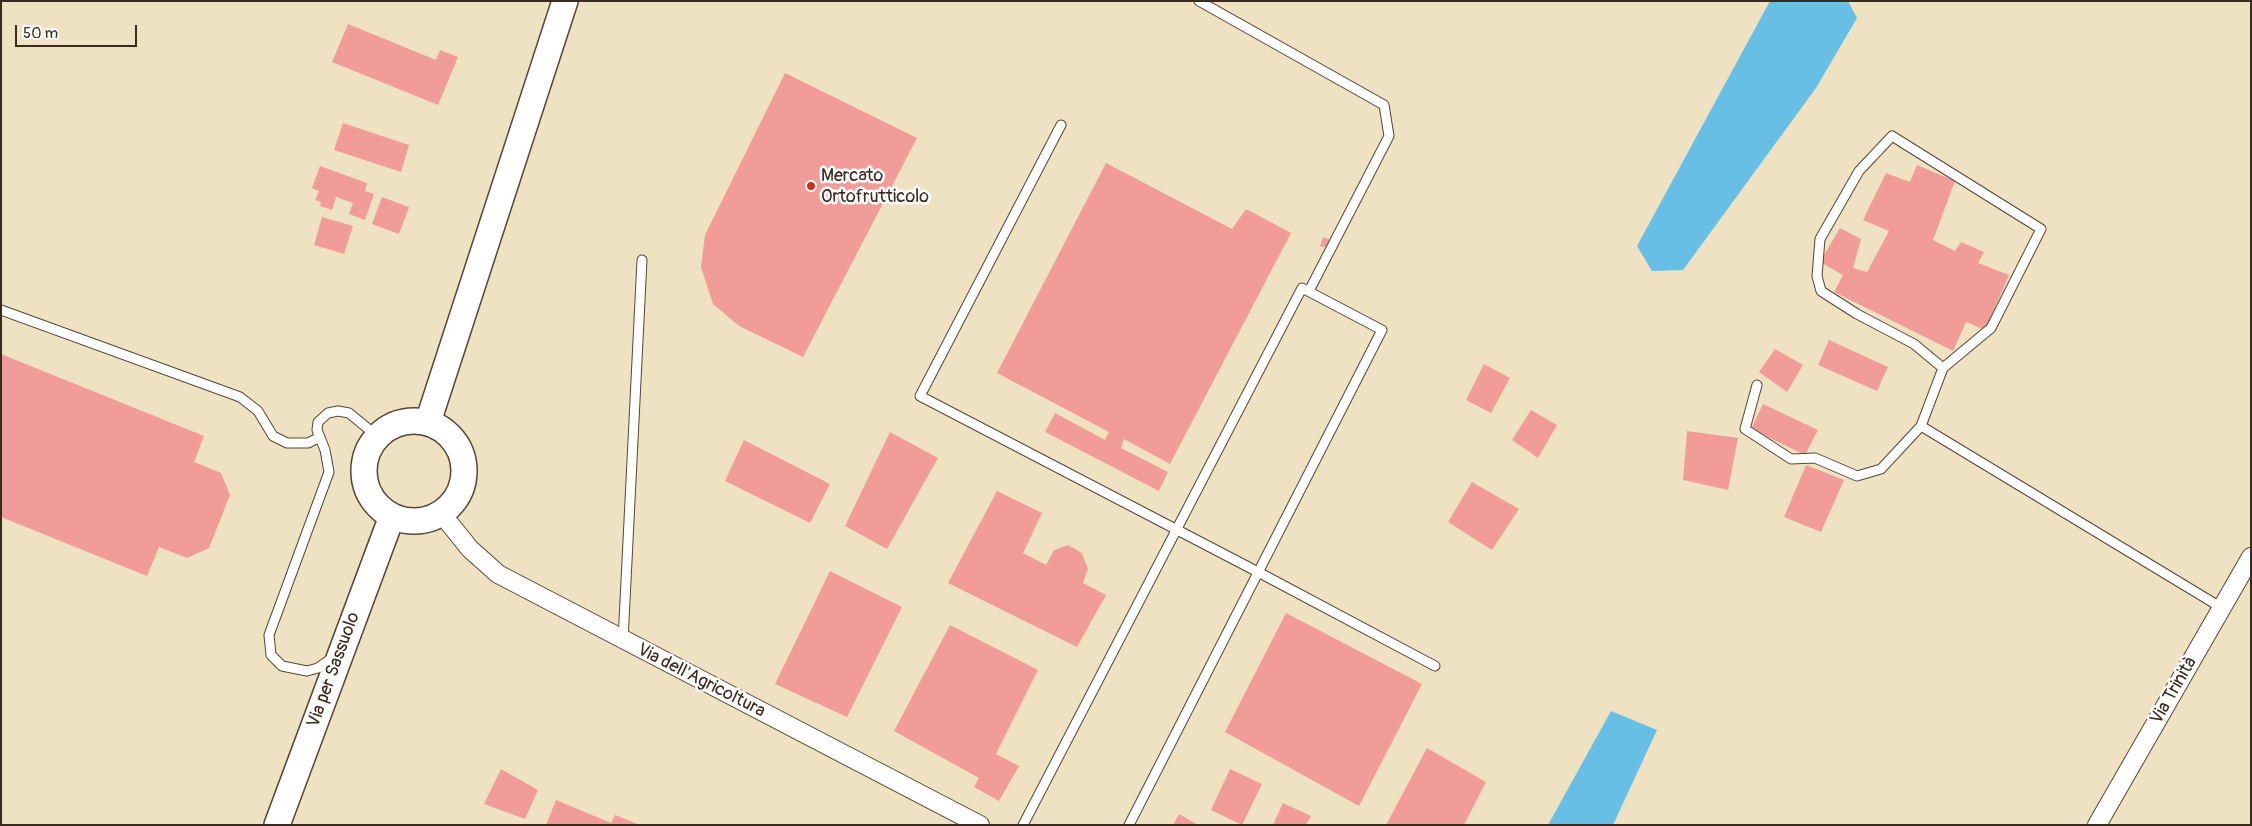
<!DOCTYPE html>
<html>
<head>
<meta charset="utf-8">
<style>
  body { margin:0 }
  #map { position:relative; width:2252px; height:826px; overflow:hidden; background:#eee2c2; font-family:Pangolin,sans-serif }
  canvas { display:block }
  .frame { position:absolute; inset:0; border:2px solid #3b2a1e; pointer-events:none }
  .scale { position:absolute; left:15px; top:25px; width:122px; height:22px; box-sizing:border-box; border:2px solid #3b2a1e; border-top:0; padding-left:6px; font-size:15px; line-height:18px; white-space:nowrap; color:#3b2a1e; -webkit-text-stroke:4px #fff; paint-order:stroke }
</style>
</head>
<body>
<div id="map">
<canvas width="2252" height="826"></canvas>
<div class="frame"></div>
<div class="scale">50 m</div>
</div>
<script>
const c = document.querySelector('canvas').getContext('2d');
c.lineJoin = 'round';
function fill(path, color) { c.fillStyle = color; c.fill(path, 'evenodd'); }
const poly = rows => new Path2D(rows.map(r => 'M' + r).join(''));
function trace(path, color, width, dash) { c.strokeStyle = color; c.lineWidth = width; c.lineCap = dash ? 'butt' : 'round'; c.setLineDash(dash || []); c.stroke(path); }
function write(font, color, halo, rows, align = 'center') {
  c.font = font + ' Pangolin,sans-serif'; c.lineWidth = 5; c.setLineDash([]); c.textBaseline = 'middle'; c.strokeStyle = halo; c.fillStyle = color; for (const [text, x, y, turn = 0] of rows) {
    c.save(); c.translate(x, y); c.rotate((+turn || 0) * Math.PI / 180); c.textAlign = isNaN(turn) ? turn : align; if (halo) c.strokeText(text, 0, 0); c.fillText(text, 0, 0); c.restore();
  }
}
fill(poly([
  [1770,1,1848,1,1857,18,1816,88,1683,270,1652,271,1637,246],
  [1611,711,1657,730,1613,825,1548,825]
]), '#68bfe5');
fill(poly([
  [348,24,436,60,440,50,458,57,438,105,332,62],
  [785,73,917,138,803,357,739,326,713,304,701,267,705,235],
  [343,123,409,145,401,172,334,150],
  [1106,163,1232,229,1246,209,1291,233,1170,464,1124,439,1121,448,1168,472,1159,491,1045,432,1055,413,1105,440,1109,432,997,373],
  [1917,165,1955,181,1933,240,1955,251,1961,242,1984,252,1978,263,2009,275,1985,330,1966,322,1953,351,1834,292,1843,275,1820,262,1840,228,1861,239,1853,268,1867,272,1889,231,1863,220,1886,173,1910,182],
  [320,166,367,183,365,191,374,194,365,220,349,214,353,203,336,197,332,210,320,206,321,202,315,200,319,191,312,188],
  [382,197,409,207,399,234,372,224],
  [322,217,353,226,344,254,314,245],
  [1323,237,1331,240,1328,248,1320,246],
  [1829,340,1888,367,1877,391,1818,365],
  [1775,349,1803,365,1787,392,1759,372],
  [1,354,204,436,194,462,221,473,230,495,209,548,187,558,159,547,147,576,1,517],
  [1484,364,1510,378,1491,413,1466,400],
  [1763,404,1818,430,1805,455,1751,429],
  [1531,410,1557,425,1538,458,1512,440],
  [1687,431,1738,438,1728,490,1683,480],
  [890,432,938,458,887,549,845,526],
  [744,440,830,484,810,523,725,481],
  [1806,465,1844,480,1821,532,1784,517],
  [1472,482,1519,509,1492,550,1448,522],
  [997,491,1042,513,1023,553,1046,565,1054,550,1068,545,1082,553,1088,569,1083,583,1106,595,1077,647,948,583],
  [830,571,902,607,847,717,775,684],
  [1286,613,1422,684,1359,806,1225,732],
  [950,625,1038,670,996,754,1019,766,999,801,974,787,979,778,894,731],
  [1427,748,1486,782,1464,825,1386,825],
  [501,769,538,790,525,819,484,804],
  [1230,769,1262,784,1242,825,1211,810],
  [556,800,611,823,615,815,640,825,546,825],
  [1283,803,1311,816,1306,825,1273,825],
  [1179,814,1198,825,1173,825]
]), '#f19c99');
const service = poly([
  [1199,1,1384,105,1389,136,1309,291],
  [1061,125,920,396,1258,572,1435,666],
  [1,310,240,397,258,411,273,436,287,443,308,443,320,437],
  [1757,385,1745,429,1791,459,1815,458,1857,476,1881,469,1921,426,2222,608],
  [1921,426,1943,368,1914,344,1857,314,1821,291,1817,276,1820,239,1859,171,1892,136,2041,229,1991,328,1943,368],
  [623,641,642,260],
  [332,658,318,668,307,671,282,666,271,655,269,635,329,472,325,450,317,430,318,422,328,413,338,411,349,413,377,436],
  [1023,825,1302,288,1382,330,1129,825]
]);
const minor = poly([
  [441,513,470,549,498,574,980,825],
  [2097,825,2251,557]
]);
const secondary = poly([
  '364 471a50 50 0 1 1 100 0a50 50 0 1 1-100 0Z',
  [428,422,565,1],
  [277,825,392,516]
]);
trace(service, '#564637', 11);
trace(minor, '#564637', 20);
trace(secondary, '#564637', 28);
trace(service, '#fff', 9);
trace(minor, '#fff', 18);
trace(secondary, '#fff', 25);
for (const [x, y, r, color] of [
  [811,186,5,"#c8321e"]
]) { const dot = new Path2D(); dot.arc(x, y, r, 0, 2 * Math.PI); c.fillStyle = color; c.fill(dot); trace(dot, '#fff', 2); }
write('18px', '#3b2a1e', '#fff', [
  ["Mercato",821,176],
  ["Ortofrutticolo",821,197]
], 'left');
write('18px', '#3b2a1e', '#fff', [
  ["Via per Sassuolo",334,670,-70],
  ["Via dell'Agricoltura",701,681,27],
  ["Via Trinità",2174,691,-60]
]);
</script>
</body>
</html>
